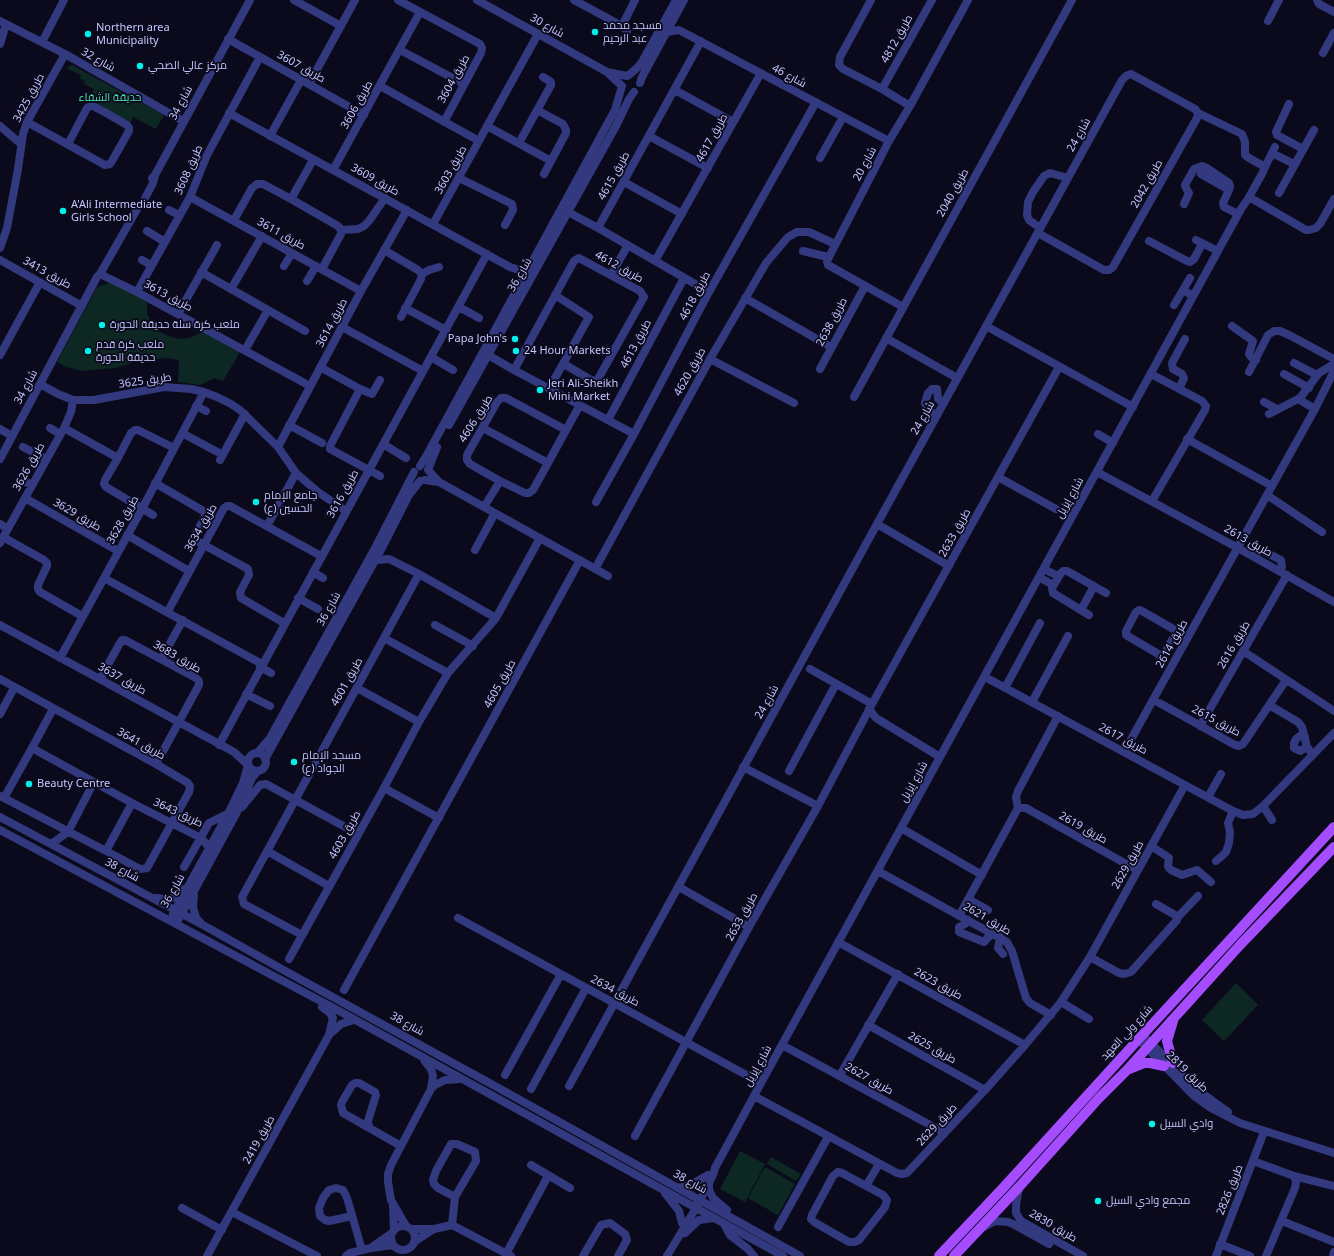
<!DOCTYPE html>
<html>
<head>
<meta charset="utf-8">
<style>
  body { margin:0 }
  canvas { display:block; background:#0b0a1c }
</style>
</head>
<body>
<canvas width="1334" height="1256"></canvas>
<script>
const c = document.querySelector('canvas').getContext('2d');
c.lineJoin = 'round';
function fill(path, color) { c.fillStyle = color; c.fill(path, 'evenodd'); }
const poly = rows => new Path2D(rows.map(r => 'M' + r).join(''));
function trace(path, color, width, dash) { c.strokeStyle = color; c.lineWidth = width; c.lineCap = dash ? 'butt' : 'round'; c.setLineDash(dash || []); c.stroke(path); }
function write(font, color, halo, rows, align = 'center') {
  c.font = font + ' "Noto Sans",Cairo,sans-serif'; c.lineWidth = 3.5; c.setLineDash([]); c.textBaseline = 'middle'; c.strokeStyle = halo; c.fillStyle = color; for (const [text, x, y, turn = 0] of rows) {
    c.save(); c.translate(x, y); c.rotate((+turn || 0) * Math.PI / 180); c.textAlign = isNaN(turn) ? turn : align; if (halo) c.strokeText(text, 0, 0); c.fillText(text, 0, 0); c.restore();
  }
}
fill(poly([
  [72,65,164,115,156,129,133,117,130,122,97,104,95,100,97,96,92,94,94,89,84,84,85,81,80,79,81,75,66,68],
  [112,282,147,302,147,314,152,323,160,332,169,336,179,339,190,338,200,333,202,331,240,352,223,381,215,378,200,385,178,382,179,360,166,358,139,361,115,368,81,371,64,366,57,362,97,287],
  [1236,983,1258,1005,1224,1041,1202,1020],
  [740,1151,765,1164,745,1202,720,1189],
  [771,1157,801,1174,796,1181,767,1164],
  [765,1167,795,1184,778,1215,748,1198]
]), '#0d2723');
trace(poly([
  [294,0,341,26],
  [398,0,480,44,482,48,481,53,444,122],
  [477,0,607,72,627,76],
  [574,0,622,26,627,31],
  [871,0,840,57,839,65,843,69,882,89,910,106],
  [1317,0,1319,4,1334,12],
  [0,21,65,54,183,121],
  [1268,21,1279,0],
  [622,26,635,0],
  [667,32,679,30,889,141],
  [228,39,364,115],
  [42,42,64,0],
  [0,44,6,24],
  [400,50,464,84],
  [1323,53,1334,33],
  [629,75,638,67,642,62,676,0],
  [640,83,642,77,684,0],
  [309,84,355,0],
  [380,86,479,141],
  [882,89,932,0],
  [675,90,733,122],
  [1289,104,1276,132,1277,135,1303,149],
  [537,110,563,124,566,130,566,133,544,174],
  [229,113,510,267,519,270,528,268],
  [27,122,105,165,110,164,112,161,129,131,129,128,127,125,108,114,93,106,90,106,87,108,68,144],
  [0,126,21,144],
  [487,126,551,161],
  [270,136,301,80],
  [649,136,708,168],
  [519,143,551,85,551,82,543,77],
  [1272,153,1294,164],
  [820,158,843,117],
  [313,160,291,199,338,226,341,230,341,234,322,269],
  [1265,167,1275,147],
  [333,170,420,12],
  [1201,174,1229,190],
  [152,178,155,175,250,0],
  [459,178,512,204,513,210,505,225],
  [624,182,682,214],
  [1279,193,1314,130],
  [190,197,361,291],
  [1248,199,1252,199,1256,201,1306,230,1309,230,1316,228,1320,224,1334,199],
  [1184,204,1189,193,1186,188,1185,185,1194,169,1202,166,1207,168,1229,183,1230,186,1229,190,1223,203,1224,207,1238,214],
  [169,210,179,215],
  [568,212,598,228,709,292],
  [234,220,252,188,257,184,263,184,291,199],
  [433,224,538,34],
  [598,228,701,41],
  [1040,228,1029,220,1027,215,1028,202,1033,192,1044,176,1050,173,1068,178],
  [341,230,358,229,364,226,369,221,385,198],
  [147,231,165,242],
  [1196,240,1218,251],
  [1149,241,1187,261,1190,262,1194,259,1202,244],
  [0,248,7,228,18,169,23,134,27,122,65,54],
  [384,250,418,270,422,274,421,279,401,317],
  [803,251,828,257],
  [0,260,82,306],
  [142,260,151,265],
  [655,261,761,73],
  [284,266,292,253],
  [201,272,268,310,245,350],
  [100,274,137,292,310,386],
  [422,274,429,270,439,267],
  [611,275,628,245],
  [307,281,316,266],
  [231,289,262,236],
  [1183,290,1190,278],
  [137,292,190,197,207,155,260,57],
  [745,298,831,347],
  [1174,305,1183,290,1193,296],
  [459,307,479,318],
  [903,307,828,265,827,261,889,141,910,106,968,0],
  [405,308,446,330],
  [268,310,305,331],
  [178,314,217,245],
  [986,326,1133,407],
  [1232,326,1253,341,1249,354,1251,357,1256,360],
  [342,327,423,371],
  [886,338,957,378],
  [0,355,40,282],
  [488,355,514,370,634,434],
  [431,357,453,370],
  [710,359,794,403],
  [1294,363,1317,375],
  [320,367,360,389,330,446,330,449,380,476],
  [820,369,865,286],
  [514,370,574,261,579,258,640,291,644,297,598,379,596,381,591,380,564,364],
  [1249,372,1268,335,1274,331,1280,331,1289,335,1334,359],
  [1151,374,1202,401,1206,406,1205,410,1152,501],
  [1284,374,1309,388],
  [40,384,58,394,73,400,94,400,164,387,191,389,204,392,217,397,231,404,240,410,278,447,296,473,318,492,346,511],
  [360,389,372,394,380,380],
  [549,389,589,317,555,295],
  [1179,389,1184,378,1182,374,1173,369,1172,363,1185,339],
  [854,397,1072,0],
  [1298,399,1315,409],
  [1264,402,1277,409],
  [196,406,206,411],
  [1269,414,1300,398,1319,373,1334,364],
  [936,416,927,408,925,403,928,393,932,389,937,389,938,399,943,403],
  [608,420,684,278],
  [289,425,322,443],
  [449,425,616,126,629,99,634,92],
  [50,428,60,434],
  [64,428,118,458,105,480,104,484,106,487,153,515],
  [483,428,548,463],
  [0,429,12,436],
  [566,430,506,398,501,398,497,402,467,455,467,460,470,464,500,481,525,493,529,493,533,490,548,463,566,430,580,405],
  [182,433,223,455],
  [1098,434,1113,443],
  [1187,439,1272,486],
  [383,444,406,458],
  [23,447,46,459],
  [278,447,361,291,407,210],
  [437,447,428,470,439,482],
  [118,458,131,433,135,430,138,430,174,448],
  [0,459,97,277,100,274,140,204,143,202,153,183,155,175],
  [220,460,245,414],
  [420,466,428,453,615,110,622,86,607,72],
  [1097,472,1238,548,1334,602],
  [998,477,1056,509],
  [21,480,32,485],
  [425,480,439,482,608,576],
  [155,483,205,512,205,516,195,536,195,540,248,569,249,575,240,592,241,598,284,623],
  [1267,495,1322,532],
  [25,498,118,551],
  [596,502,634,434,709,292,816,102],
  [484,507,500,481],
  [0,524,8,529],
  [877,524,949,566],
  [267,526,296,473],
  [127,535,189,571],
  [3,537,44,560,47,563,47,566,38,585,38,589,40,592,82,616],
  [0,543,64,428,71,412,73,400],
  [475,550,495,513],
  [1254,556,1261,550,1281,560,1282,567,1280,571],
  [376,560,389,559,419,574,496,618],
  [595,569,710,359,766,263,788,237,797,232,809,232,835,244],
  [1044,569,1058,576],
  [313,572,323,578],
  [1039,577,1053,585],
  [104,578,262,664],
  [298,598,318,609],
  [1081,610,1094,586],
  [1139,610,1142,611,1175,630,1175,634,1165,653,1163,655,1160,655,1126,635,1126,631,1136,612,1139,610],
  [168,611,224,508,227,506,230,506,321,556],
  [1089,615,1053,593,1052,588,1061,573,1063,571,1067,571,1106,593],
  [0,625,234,752,248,765,243,783,229,812,173,914],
  [435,625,473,646],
  [384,638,448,673],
  [1243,651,1334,711],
  [60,658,142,509,204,392],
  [161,659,183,620],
  [260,667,271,673],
  [810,669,872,704],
  [985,677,1233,811,1243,815,1253,814,1263,806,1334,733],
  [0,679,156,764,188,783,190,786,189,792,147,868,140,869,106,851],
  [100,679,120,643,122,640,125,640,196,678,199,681,199,685,156,764],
  [357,688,419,722],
  [1005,688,1040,623],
  [246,694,270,706],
  [1154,700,1235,745,1239,746,1243,744,1286,680],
  [1032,702,1068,636],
  [1269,705,1298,722,1302,727,1307,747,1313,755],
  [53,709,32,748,132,803,201,838,210,848],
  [869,709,876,718,940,757],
  [0,714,14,688],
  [1200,726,1287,575],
  [1305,737,1300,736,1296,739,1294,743,1294,748,1300,751,1307,747],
  [219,745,487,254],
  [1124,752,1272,486,1315,409,1334,371],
  [257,753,270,738,374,550,414,472],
  '248 762a9 9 0 1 1 18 0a9 9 0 1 1-18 0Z',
  [265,759,383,546,409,495,420,481],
  [743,767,818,806],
  [789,771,836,684],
  [384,788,439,818],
  [0,796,4,798,32,748],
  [1208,797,1221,774],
  [4,798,106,851,132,803],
  [1263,806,1272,820],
  [242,807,260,785,266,784,358,834],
  [1018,808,1016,797,1018,791,1058,716],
  [0,817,203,925,278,967,495,1086,800,1256],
  [901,828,982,875],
  [0,830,341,1012,783,1256],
  [51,844,68,832,94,782],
  [1151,846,1168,857,1169,858,1168,866,1169,868,1171,870,1182,875,1197,870,1211,882],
  [267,851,329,886],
  [1216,861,1222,856,1226,852,1229,843,1230,832,1228,823,1233,811],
  [184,867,209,823,229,813],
  [878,871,1007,942,1012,951,1026,998,1030,1003,1051,1015],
  [679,887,749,927],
  [194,896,193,907,196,918,200,922],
  [156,898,167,899,173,898,185,889],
  [968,899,988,910],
  [959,916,1018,808,1026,808,1137,870],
  [458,918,761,1083],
  [1177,918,1198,896],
  [968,920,965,924,959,927,959,932,984,942,992,933],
  [176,924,237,812,252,778,258,771],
  [302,935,244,904,242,897,419,574],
  [1000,937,998,948,1003,954],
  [838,942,1025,1045],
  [1090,957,1119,973,1124,974,1131,972,1177,920,1177,917,1175,915,1156,904],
  [289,959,384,788,419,722,448,673,496,618,540,538],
  [344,990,580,560],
  [1061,1002,1089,1019],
  [868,1025,985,1090],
  [331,1033,341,1024,354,1020],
  [1142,1034,1199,1091,1228,1112],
  [1138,1039,1194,1096,1211,1108,1240,1123,1334,1153],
  [782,1045,945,1133],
  [505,1075,561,974],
  [840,1075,898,974],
  [569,1086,877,524,1122,80,1126,76,1131,74,1195,109,1198,113,1197,118,1113,267,1109,270,1104,270,1038,233],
  [431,1089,435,1085,445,1080,459,1079],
  [531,1089,586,988],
  [754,1096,897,1173,902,1174,907,1173,985,1090,1025,1045,1061,1002,1090,957,1185,785],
  [369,1127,368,1121,376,1095,375,1092,359,1083,355,1083,352,1085,342,1102,341,1105,343,1113,401,1146],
  [635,1136,749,927,818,806,872,704,1059,367],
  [1253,1161,1294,1176,1334,1186],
  [531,1165,570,1188],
  [838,1172,842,1173,883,1195,887,1200,885,1207,859,1240,855,1242,849,1242,814,1222,811,1219,812,1215,833,1176,838,1172],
  [709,1183,709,1190,713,1198,727,1210],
  [866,1186,879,1164],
  [1019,1187,1016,1205,1016,1213,1021,1221,1083,1256],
  [678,1188,689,1186,708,1175],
  [665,1193,679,1211,682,1223],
  [393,1206,394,1230],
  [182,1208,222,1230],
  [232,1212,317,1256],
  [352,1216,329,1221,325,1220,320,1216,319,1208,323,1198,329,1190,336,1188,343,1190,347,1198,362,1250],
  [1282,1221,1334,1242],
  [724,1224,730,1235,748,1249,754,1256],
  [452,1225,455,1197,476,1161,475,1152,457,1144,451,1144,436,1171,433,1180,434,1184,438,1188,455,1197],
  '391 1238a12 12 0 1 1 24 0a12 12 0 1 1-24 0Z',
  [406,1226,391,1200,388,1182,388,1174,391,1165,431,1089,433,1076,431,1069,424,1060],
  [778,1227,828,1137],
  [984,1227,995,1221,1008,1222,1013,1224,1049,1244],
  [411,1229,434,1229],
  [685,1233,699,1220,714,1218],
  [414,1242,434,1229,452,1225,511,1256],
  [1220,1244,1250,1256],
  [372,1247,392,1233],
  [506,1254,548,1176],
  [207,1256,329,1035,333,1018,329,1012,322,1007],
  [346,1256,350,1253,371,1248,393,1245],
  [583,1256,601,1225,610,1223,625,1234,627,1240,618,1256],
  [667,1256,696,1208,713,1175,715,1168,761,1083,1241,209,1248,199,1263,172,1265,167,1249,158,1245,155,1245,142,1242,134,1198,113],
  [1216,1256,1264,1132],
  [1266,1256,1295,1188,1296,1182,1294,1176],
  [1333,1256,1334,1252]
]), '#32397f', 8);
trace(poly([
  [1173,1063,1167,1041,1173,1021],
  [1129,1069,1144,1063,1150,1063,1164,1066],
  [939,1256,1004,1187,1135,1043,1334,827],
  [954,1256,1019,1187,1099,1098,1127,1070,1240,945,1334,847]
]), '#a64cff', 10);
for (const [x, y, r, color] of [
  [595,32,4,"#00f0ea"],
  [88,34,4,"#00f0ea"],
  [140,66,4,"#00f0ea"],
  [63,211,4,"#00f0ea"],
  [102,325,4,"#00f0ea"],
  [515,339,4,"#00f0ea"],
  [88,351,4,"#00f0ea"],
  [516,351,4,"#00f0ea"],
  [540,390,4,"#00f0ea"],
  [256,502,4,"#00f0ea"],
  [294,762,4,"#00f0ea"],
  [29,784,4,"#00f0ea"],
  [1152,1124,4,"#00f0ea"],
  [1098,1201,4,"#00f0ea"]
]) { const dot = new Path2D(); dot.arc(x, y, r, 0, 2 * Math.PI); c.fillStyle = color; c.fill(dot); trace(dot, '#0b0a1c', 1.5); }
write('11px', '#c5c6ff', '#0b0a1c', [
  ["شارع 30",547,26,29],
  ["طريق 4812",897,39,-61],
  ["شارع 32",98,60,29],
  ["طريق 3607",301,67,29],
  ["شارع 46",789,76,28],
  ["طريق 3604",454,79,-61],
  ["طريق 3425",29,98,-62],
  ["شارع 34",181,103,-62],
  ["طريق 3606",357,105,-61],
  ["شارع 24",1079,135,-61],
  ["طريق 4617",712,138,-61],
  ["شارع 20",865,164,-62],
  ["طريق 3608",189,170,-66],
  ["طريق 3603",451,170,-61],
  ["طريق 4615",614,176,-61],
  ["طريق 3609",375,180,29],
  ["طريق 2042",1147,184,-61],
  ["طريق 2040",953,193,-61],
  ["طريق 3611",281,234,29],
  ["طريق 4612",619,267,29],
  ["طريق 3413",47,273,29],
  ["شارع 36",520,275,-60],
  ["طريق 3613",168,296,28],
  ["طريق 4618",695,296,-62],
  ["طريق 2638",832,322,-62],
  ["طريق 3614",332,323,-62],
  ["طريق 4613",636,344,-62],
  ["طريق 4620",690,372,-61],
  ["طريق 3625",145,381,-8],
  ["شارع 34",26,387,-62],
  ["شارع 24",923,418,-61],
  ["طريق 4606",476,419,-58],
  ["طريق 3626",29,467,-61],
  ["طريق 3616",343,494,-61],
  ["شارع إيزيل",1070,498,-61],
  ["طريق 3629",77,515,30],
  ["طريق 3628",123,520,-61],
  ["طريق 3634",201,528,-60],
  ["طريق 2633",955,533,-61],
  ["طريق 2613",1248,541,29],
  ["شارع 36",329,609,-61],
  ["طريق 2614",1172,644,-61],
  ["طريق 2616",1234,645,-60],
  ["طريق 3683",177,657,30],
  ["طريق 3637",122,679,29],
  ["طريق 4601",347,682,-61],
  ["طريق 4605",500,684,-61],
  ["شارع 24",767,702,-61],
  ["طريق 2615",1216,721,28],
  ["طريق 2617",1123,739,28],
  ["طريق 3641",141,744,29],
  ["شارع إيزيل",914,782,-61],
  ["طريق 3643",178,813,25],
  ["طريق 2619",1083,828,29],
  ["طريق 4603",345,835,-61],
  ["طريق 2629",1128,865,-61],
  ["شارع 38",122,870,28],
  ["شارع 36",173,891,-61],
  ["طريق 2633",742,917,-61],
  ["طريق 2621",987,919,30],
  ["طريق 2623",938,984,29],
  ["طريق 2634",615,991,28],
  ["شارع 38",407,1024,29],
  ["شارع ولي العهد",1127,1033,-47],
  ["طريق 2625",932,1048,29],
  ["شارع إيزيل",758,1066,-61],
  ["طريق 2819",1187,1072,44],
  ["طريق 2627",869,1079,29],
  ["طريق 2629",937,1125,-47],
  ["طريق 2419",259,1140,-61],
  ["شارع 38",690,1182,29],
  ["طريق 2826",1230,1190,-68],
  ["طريق 2830",1053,1226,30]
]);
write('11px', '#c5c6ff', '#0b0a1c', [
  ["مسجد محمد",603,26],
  ["عبد الرحيم",603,39],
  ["Northern area",96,28],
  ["Municipality",96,41],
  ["مركز عالي الصحي",148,66],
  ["A'Ali Intermediate",71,205],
  ["Girls School",71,218],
  ["ملعب كرة سلة حديقة الحورة",110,325],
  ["Papa John's",507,339,"right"],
  ["ملعب كرة قدم",96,345],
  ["حديقة الحورة",96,358],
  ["24 Hour Markets",524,351],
  ["Jeri Ali-Sheikh",548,384],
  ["Mini Market",548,397],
  ["جامع الإمام",264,496],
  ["الحسين (ع)",264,509],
  ["مسجد الإمام",302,756],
  ["الجواد (ع)",302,769],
  ["Beauty Centre",37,784],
  ["وادي السيل",1160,1124],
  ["مجمع وادي السيل",1106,1201]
], 'left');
write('11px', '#4be5ab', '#0b0a1c', [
  ["حديقة الشفاء",110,98]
]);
</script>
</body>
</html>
